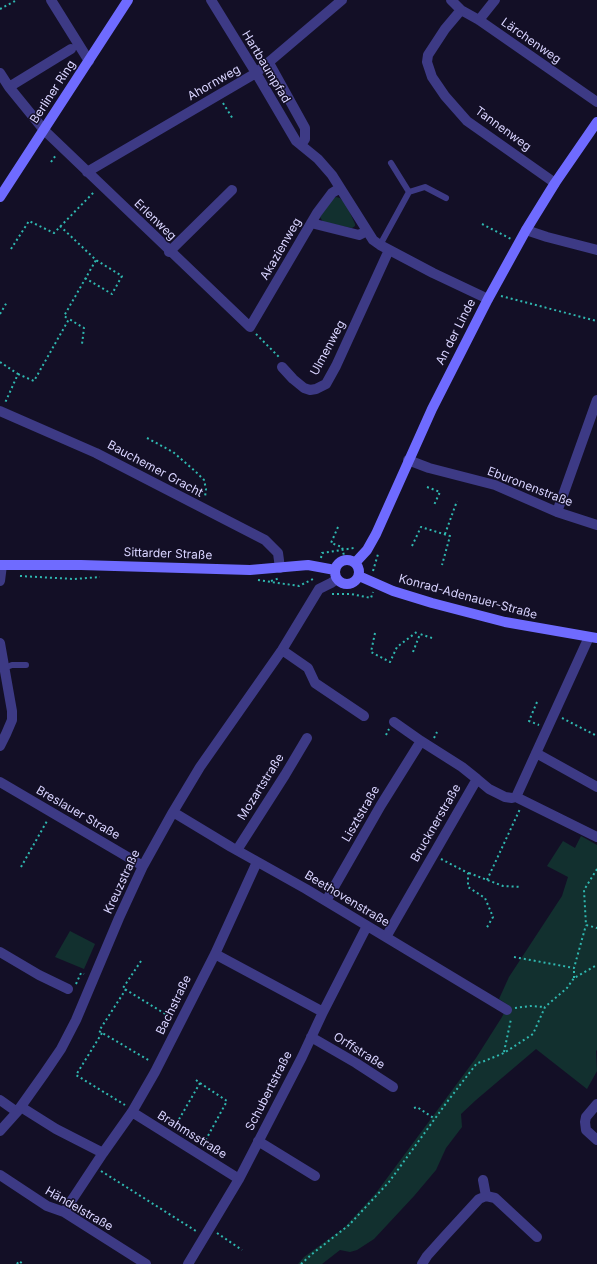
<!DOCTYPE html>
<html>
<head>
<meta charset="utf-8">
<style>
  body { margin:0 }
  canvas { display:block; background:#130f26 }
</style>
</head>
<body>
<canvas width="597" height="1264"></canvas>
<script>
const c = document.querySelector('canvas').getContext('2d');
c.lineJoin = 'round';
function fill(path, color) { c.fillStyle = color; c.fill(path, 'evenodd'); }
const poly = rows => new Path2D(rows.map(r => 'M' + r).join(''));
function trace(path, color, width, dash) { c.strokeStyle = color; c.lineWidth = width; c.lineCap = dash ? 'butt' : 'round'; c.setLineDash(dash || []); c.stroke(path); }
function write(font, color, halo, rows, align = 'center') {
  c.font = font + ' Inter,sans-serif'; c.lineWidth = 3; c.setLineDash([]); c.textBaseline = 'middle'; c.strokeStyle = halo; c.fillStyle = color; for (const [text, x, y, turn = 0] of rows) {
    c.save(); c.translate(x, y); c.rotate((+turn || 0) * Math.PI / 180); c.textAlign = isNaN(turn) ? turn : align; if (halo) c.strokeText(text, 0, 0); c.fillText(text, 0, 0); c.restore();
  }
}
fill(poly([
  [336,197,340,198,346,204,355,224,355,226,352,228,323,222,320,217,333,198],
  [581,836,597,845,597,1050,596,1051,597,1071,587,1089,536,1049,476,1100,461,1114,462,1127,446,1148,436,1170,414,1196,374,1239,357,1250,350,1252,340,1250,322,1264,298,1264,304,1257,344,1228,376,1193,476,1058,502,1017,508,1005,499,999,509,977,562,896,568,877,547,866,563,841,575,848],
  [70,931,95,944,84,969,55,957]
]), '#12302f');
trace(poly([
  [0,9,17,0],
  [223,103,233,119],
  [51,162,56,155],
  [482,224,511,239],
  [60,226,96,260,64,316,69,319],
  [11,249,29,221,54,233,94,192],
  [85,278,112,294,122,276,96,260],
  [501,296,597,321],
  [0,314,7,302],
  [256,334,280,358],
  [0,362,18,374,5,403],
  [18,374,34,381,69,319,84,328,82,344],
  [147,438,173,452,195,471,204,480,206,489,205,497],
  [427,487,440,492,434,505],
  [338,527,331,543,342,547,345,560],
  [445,534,457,501],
  [412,546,421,527,450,536,442,565],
  [321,558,322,553,354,548],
  [373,571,378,554,377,554],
  [20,576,74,579,100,577],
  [258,580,299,586,315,578],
  [271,581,280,578],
  [332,594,351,594,371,598,373,592],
  [375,633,371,652,390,662,397,647,418,631],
  [413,652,420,634,432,638],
  [537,702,529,721,539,725],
  [562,718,597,736],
  [386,735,389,729],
  [434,738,437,732],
  [441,859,468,873,468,887,485,898,493,917,486,929],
  [21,867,47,821],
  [597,869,584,890,586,925,597,928],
  [469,873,503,886,521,887],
  [487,880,520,809],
  [514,957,574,968,586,925],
  [141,961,123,988,167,1015],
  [574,978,574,968],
  [76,984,81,973,84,974],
  [126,989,99,1031,150,1061],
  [515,1008,530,1006,545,1007],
  [102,1033,76,1075,125,1105],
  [504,1052,511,1019],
  [200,1083,227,1101,203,1145],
  [414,1108,417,1107,435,1119],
  [174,1128,200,1083,196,1080],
  [101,1171,196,1231],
  [217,1233,242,1250],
  [17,1264,19,1261,23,1264],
  [301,1264,312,1254,349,1225,389,1182,447,1102,477,1063,482,1062,504,1053,533,1034,545,1007,567,988,574,978,597,965]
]), '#2fb8b0', 2, [2, 3]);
trace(poly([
  [409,192,425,187,446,198],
  [380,245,409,192,391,163],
  [4,668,12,665,26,665]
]), '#3d3a85', 6);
trace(poly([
  [51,0,89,61],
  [211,0,256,73,296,141,318,159,332,175,373,240,380,245,433,273,488,299],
  [451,0,461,10,479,20,597,102],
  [461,10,445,29,428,55,427,62,432,77,445,96,467,121,555,183],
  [479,20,495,0],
  [269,63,305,128,305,139,301,145],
  [0,73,9,87,44,130,250,327,317,213,332,193,340,188],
  [9,87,71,49],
  [87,172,256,73,342,0],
  [311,223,359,235,367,231],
  [526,230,547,237,597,250],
  [169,252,232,190],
  [282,367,293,379,304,388,310,390,316,389,326,384,336,366,389,250],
  [0,411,96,453,265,540,278,553,280,568],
  [408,460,429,468,495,485,557,512,597,525],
  [557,512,597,400],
  [0,581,2,565],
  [0,643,12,711,12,720,6,734,0,746],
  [282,650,308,668,315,683,364,716],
  [394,722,421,741,462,767,477,779],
  [536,753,597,787],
  [0,782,143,866],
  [516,797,597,837],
  [173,812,231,847,306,889,507,1010],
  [237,850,285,775,307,738],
  [326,901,381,805,421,741],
  [386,937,477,779,489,789,505,797,512,798,516,797,589,637],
  [0,952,39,975,68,989],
  [215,954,323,1012],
  [311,1037,356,1063,393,1087],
  [0,1100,17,1112],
  [597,1104,586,1117,585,1122,586,1130,597,1140],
  [21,1107,56,1129,103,1153],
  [132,1112,239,1179],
  [0,1131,17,1112,44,1074,61,1049,76,1020,119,918,143,866,173,812,200,767,282,650,319,589,331,583,337,579],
  [258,1141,315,1176],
  [0,1175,47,1206,64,1212,146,1264],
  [483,1180,486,1196],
  [64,1212,103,1153,132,1112,155,1072,215,954,257,862],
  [188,1264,239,1179,302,1057,323,1012,367,926],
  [422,1264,427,1256,444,1237,479,1199,486,1196,495,1198,537,1237]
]), '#3d3a85', 10);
trace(poly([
  [0,197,128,0],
  '335 572a12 12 0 1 1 24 0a12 12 0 1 1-24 0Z',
  [355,563,367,550,376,534,432,409,488,299,526,230,555,183,597,122],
  [0,565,81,565,250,570,308,565,335,570],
  [359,576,393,591,432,603,505,622,597,638]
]), '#6f6bff', 10);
write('12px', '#d9d4ff', '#130f26', [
  ["Lärchenweg",531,41,35],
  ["Hartbaumpfad",266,67,59],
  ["Ahornweg",214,83,-30],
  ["Berliner Ring",53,92,-57],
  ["Tannenweg",503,129,36],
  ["Erlenweg",155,220,44],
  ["Akazienweg",281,249,-60],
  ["An der Linde",456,332,-63],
  ["Ulmenweg",328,348,-62],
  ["Bauchemer Gracht",155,469,28],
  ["Eburonenstraße",530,487,21],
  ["Sittarder Straße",168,554,2],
  ["Konrad-Adenauer-Straße",468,597,15],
  ["Mozartstraße",261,787,-58],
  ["Breslauer Straße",78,813,30],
  ["Lisztstraße",361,814,-60],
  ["Brucknerstraße",436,823,-60],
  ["Kreuzstraße",122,882,-65],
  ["Beethovenstraße",347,899,31],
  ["Bachstraße",174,1005,-64],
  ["Orffstraße",359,1051,32],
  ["Schubertstraße",269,1091,-63],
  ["Brahmsstraße",192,1135,32],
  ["Händelstraße",79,1209,30]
]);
</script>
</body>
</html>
